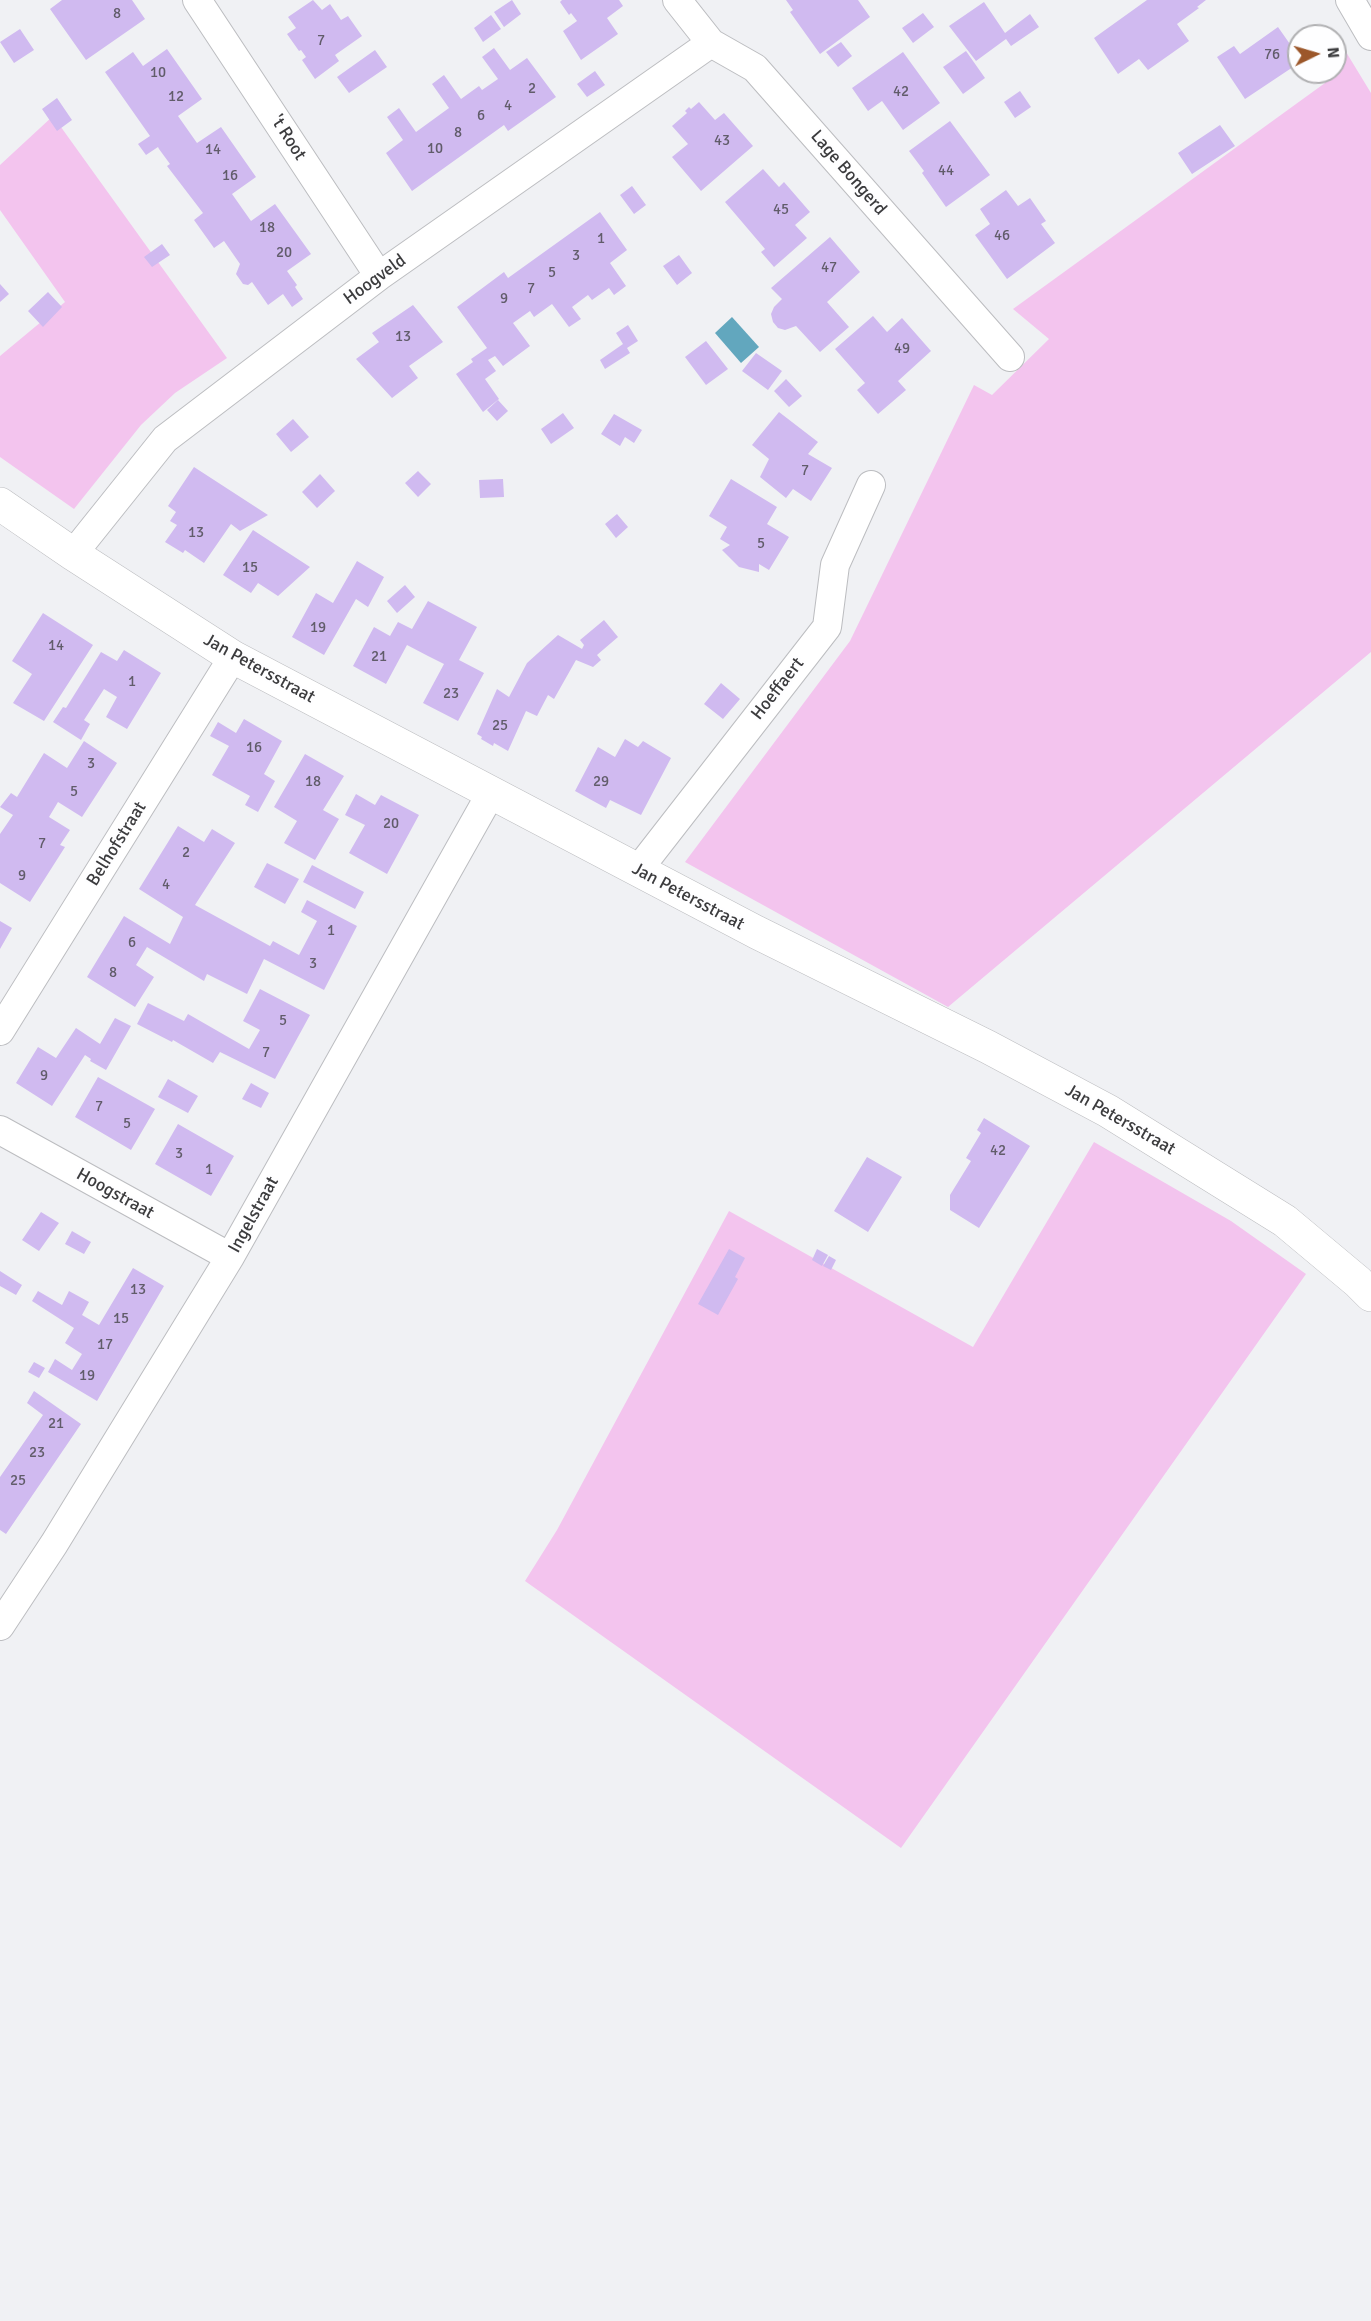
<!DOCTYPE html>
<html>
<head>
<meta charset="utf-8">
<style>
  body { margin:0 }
  #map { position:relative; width:1371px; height:2321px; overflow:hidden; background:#f0f1f4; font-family:Signika,sans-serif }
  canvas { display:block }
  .north { position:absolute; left:1287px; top:24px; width:60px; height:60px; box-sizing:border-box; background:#fefeff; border:2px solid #b0b0b2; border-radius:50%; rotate:85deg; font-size:16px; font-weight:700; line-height:24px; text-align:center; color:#3c3c3e }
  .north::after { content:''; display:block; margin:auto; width:21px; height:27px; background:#9c572a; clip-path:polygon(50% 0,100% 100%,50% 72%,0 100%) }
</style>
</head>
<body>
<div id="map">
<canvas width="1371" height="2321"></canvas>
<div class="north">N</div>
</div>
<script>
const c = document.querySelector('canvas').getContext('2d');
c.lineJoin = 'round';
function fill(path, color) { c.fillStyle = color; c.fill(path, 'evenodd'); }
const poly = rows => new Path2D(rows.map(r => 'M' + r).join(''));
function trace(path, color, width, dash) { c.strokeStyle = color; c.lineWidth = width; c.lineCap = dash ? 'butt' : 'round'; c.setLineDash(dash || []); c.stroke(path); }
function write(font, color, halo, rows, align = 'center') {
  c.font = font + ' Signika,sans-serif'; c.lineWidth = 5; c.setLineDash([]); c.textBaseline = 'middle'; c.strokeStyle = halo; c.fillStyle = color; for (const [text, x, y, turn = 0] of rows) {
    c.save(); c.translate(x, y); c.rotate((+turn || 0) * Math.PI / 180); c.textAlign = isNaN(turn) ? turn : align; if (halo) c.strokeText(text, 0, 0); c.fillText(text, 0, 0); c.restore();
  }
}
fill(poly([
  [1346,52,1371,93,1371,652,948,1007,685,862,850,641,974,385,992,395,1049,339,1013,309,1325,83,1321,72,1335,72,1335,61],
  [53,116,227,358,175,393,141,425,74,509,0,457,0,356,65,302,0,210,0,165],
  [1094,1142,1231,1221,1306,1274,901,1848,525,1581,557,1530,729,1211,973,1347]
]), '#f3c4ee');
fill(poly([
  [732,317,759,347,741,363,715,333]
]), '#62a7be');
fill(poly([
  [62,0,132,0,145,19,86,60,50,9],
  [313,0,322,10,330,4,341,20,348,16,362,36,335,55,339,61,315,79,302,60,306,57,301,50,299,51,287,34,296,28,288,17],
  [512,0,521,14,504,27,494,12],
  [562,0,619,0,623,6,607,18,618,34,581,60,563,31,577,21,571,13,569,15,560,2],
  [786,0,858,0,870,17,820,54,790,12,793,10],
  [1147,0,1206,0,1197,7,1199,8,1177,24,1189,41,1148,70,1139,59,1118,74,1094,38],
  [984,2,1005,33,1030,14,1039,27,1011,46,1006,39,976,61,949,26],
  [923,13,934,27,913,43,902,28],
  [491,15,501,29,483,42,474,28],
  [1278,27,1299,57,1299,63,1245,99,1217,57,1234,46,1240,54],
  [20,29,34,50,14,63,0,42],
  [841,42,852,56,838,67,826,52],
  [494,48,510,70,527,58,556,97,508,131,504,125,412,191,386,153,403,140,387,117,399,108,416,132,449,108,432,84,444,75,461,99,479,86,482,90,498,79,482,57],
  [167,49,202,99,178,116,197,143,221,127,256,177,232,194,251,221,275,204,311,254,287,271,297,285,295,287,303,299,292,307,283,294,268,305,252,282,248,285,243,284,236,274,240,264,224,241,214,248,194,220,203,213,167,166,170,164,159,149,158,147,146,155,138,144,150,136,105,72,133,52,143,66],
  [375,50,387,67,349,93,337,77],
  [966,51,985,78,963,94,943,67],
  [903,52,940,103,903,130,882,101,868,111,852,88],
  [595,71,605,85,587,97,577,84],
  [1020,91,1031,107,1015,118,1004,102],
  [57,98,72,120,57,131,42,109],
  [699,102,715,120,724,113,753,146,701,191,672,157,688,144,672,126,687,113,685,111,689,107,691,109],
  [950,121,990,175,946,207,922,173,924,171,909,151],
  [1220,125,1235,146,1192,174,1178,153],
  [763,169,779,187,784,182,810,212,795,225,807,238,774,267,761,252,765,249,725,202],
  [632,186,646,205,634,214,620,195],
  [1006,190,1018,206,1030,198,1046,221,1041,224,1055,243,1007,279,975,235,990,224,980,209],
  [600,212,627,250,610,263,626,286,614,295,609,288,592,300,588,295,572,307,581,319,569,327,552,304,534,317,530,311,513,323,530,346,503,366,495,356,488,360,496,371,485,379,499,399,483,412,456,374,473,362,471,359,487,348,457,307,504,272,508,278],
  [830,237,860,272,827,302,849,327,820,352,796,326,785,330,778,328,773,322,771,314,774,307,782,299,771,288],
  [162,244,170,255,152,267,144,257],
  [679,255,692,273,677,285,663,266],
  [0,284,9,294,0,302],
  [48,292,62,307,43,327,28,311],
  [413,305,443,342,409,366,418,378,392,398,356,359,379,342,372,333],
  [873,316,887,332,902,318,931,351,898,381,906,390,878,414,857,390,865,383,835,349],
  [628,325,638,341,627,348,630,353,605,369,600,360,623,344,616,333],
  [706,341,728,369,706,385,685,357],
  [756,353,782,371,768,390,742,371],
  [786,379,802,396,789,407,774,391],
  [498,400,508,411,497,421,487,410],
  [779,412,818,442,808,454,832,468,811,501,793,489,786,498,760,477,769,459,752,445],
  [563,413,574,428,551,444,541,429],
  [614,414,642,430,634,443,625,437,620,446,601,434],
  [293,419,309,437,291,452,276,434],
  [194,467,268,515,240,531,231,524,204,563,185,550,183,553,165,542,177,525,170,521,176,512,168,506],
  [418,471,431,484,418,497,405,483],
  [320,474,335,491,317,508,302,492],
  [503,479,504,497,480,498,479,480],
  [731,479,777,507,767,524,789,537,769,570,759,564,759,572,739,567,722,550,730,545,720,539,727,527,709,516],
  [617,514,628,527,616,538,605,524],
  [253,530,310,567,278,596,258,583,251,593,223,575],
  [357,561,384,577,368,607,356,599,324,655,292,637,316,593,333,603],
  [405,585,415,597,397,613,387,601],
  [428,601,477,627,459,660,484,673,458,721,423,703,444,664,428,656,407,645,386,684,353,666,374,627,390,636,398,622,412,629],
  [43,613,93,645,44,721,13,703,32,674,12,661],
  [604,620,618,637,597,655,601,660,593,667,576,660,554,699,548,695,537,716,526,711,508,751,494,743,493,746,481,739,482,737,477,734,497,689,509,697,527,663,558,635,582,649,584,645,580,640],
  [124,650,161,673,127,729,106,717,117,697,104,689,84,720,90,724,81,740,53,722,63,707,66,708,101,652,117,661],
  [721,683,740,699,723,719,704,704],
  [244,719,282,741,264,774,275,781,258,812,245,805,250,796,212,775,229,746,210,736,218,722,236,733],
  [625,739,638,747,643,741,671,758,641,815,610,800,606,808,575,791,598,747,615,757],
  [84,741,117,763,82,817,58,802,49,817,70,830,60,845,65,847,30,902,0,883,0,834,13,815,0,807,11,793,17,797,44,753,67,768],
  [305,754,344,776,323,810,339,819,315,860,284,843,297,821,274,807],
  [356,794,375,805,381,795,419,815,387,874,349,853,365,825,345,815],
  [178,826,204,842,212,829,235,843,195,905,270,946,273,941,299,955,317,921,301,912,307,900,357,926,324,990,264,959,247,994,207,974,204,981,147,947,136,965,154,977,135,1007,87,977,124,916,170,944,183,917,139,889],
  [267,863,299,879,285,904,254,887],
  [312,865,364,892,355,909,303,882],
  [0,921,12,928,0,949],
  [260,989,310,1015,275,1079,220,1052,213,1063,173,1040,172,1042,137,1024,148,1003,184,1021,188,1014,249,1049,260,1030,243,1021],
  [115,1018,131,1026,106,1070,90,1061,91,1059,85,1055,52,1106,16,1083,38,1047,56,1058,76,1028,100,1044],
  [98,1077,155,1109,131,1150,75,1117],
  [168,1079,198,1096,188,1113,158,1097],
  [251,1083,269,1093,261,1108,242,1099],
  [984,1118,1030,1146,979,1228,950,1210,950,1195,971,1161,966,1158,981,1133,977,1130],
  [178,1124,234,1156,211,1196,155,1164],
  [867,1157,902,1177,868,1232,834,1211],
  [41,1212,59,1223,39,1251,22,1240],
  [72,1231,91,1242,84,1254,65,1244],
  [729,1249,745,1258,735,1277,738,1279,718,1315,698,1304],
  [817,1249,828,1255,822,1266,812,1260],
  [829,1256,836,1260,831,1270,823,1266],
  [133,1268,164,1286,97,1401,48,1372,55,1359,72,1370,82,1354,65,1343,74,1328,32,1301,38,1291,62,1305,69,1291,89,1302,82,1315,99,1325],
  [0,1271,22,1285,16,1295,0,1286],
  [34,1362,45,1368,39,1378,28,1372],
  [34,1391,81,1424,6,1534,0,1530,0,1477,43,1415,27,1403]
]), '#d0baf0');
const minor = poly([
  [197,0,379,276],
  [677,0,711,43,755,68,1010,357],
  [1350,0,1371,36],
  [73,554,165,439,379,276,711,43],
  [638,870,827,627,835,565,871,485],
  [0,1031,233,657],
  [0,1130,230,1257],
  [0,1626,54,1544,230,1257,491,793]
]);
const tertiary = poly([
  [0,504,73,554,233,657,756,932,988,1047,1108,1111,1285,1221,1358,1282,1371,1295]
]);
trace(minor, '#bcbdc0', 30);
trace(tertiary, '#bcbdc0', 34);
trace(minor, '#fff', 28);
trace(tertiary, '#fff', 33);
write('15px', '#615c6a', null, [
  ["8",117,14],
  ["7",321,41],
  ["76",1272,55],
  ["10",158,73],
  ["2",532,89],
  ["42",901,92],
  ["12",176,97],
  ["4",508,106],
  ["6",481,116],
  ["8",458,133],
  ["43",722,141],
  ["10",435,149],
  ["14",213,150],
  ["44",946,171],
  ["16",230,176],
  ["45",781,210],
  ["18",267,228],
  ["46",1002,236],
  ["1",601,239],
  ["20",284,253],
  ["3",576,256],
  ["47",829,268],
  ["5",552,273],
  ["7",531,289],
  ["9",504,299],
  ["13",403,337],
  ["49",902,349],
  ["7",805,471],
  ["13",196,533],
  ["5",761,544],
  ["15",250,568],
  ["19",318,628],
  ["14",56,646],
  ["21",379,657],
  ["1",132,682],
  ["23",451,694],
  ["25",500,726],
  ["16",254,748],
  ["3",91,764],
  ["18",313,782],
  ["29",601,782],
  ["5",74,792],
  ["20",391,824],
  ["7",42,844],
  ["2",186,853],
  ["9",22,876],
  ["4",166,885],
  ["1",331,931],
  ["6",132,943],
  ["3",313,964],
  ["8",113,973],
  ["5",283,1021],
  ["7",266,1053],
  ["9",44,1076],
  ["7",99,1107],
  ["5",127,1124],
  ["42",998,1151],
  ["3",179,1154],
  ["1",209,1170],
  ["13",138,1290],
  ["15",121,1319],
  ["17",105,1345],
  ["19",87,1376],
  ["21",56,1424],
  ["23",37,1453],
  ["25",18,1481]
]);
write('18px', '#3c3c3e', '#fefeff', [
  ["'t Root",288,138,57],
  ["Lage Bongerd",848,173,49],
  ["Hoogveld",375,280,-36],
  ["Jan Petersstraat",259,669,29],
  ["Hoeffaert",778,689,-52],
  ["Belhofstraat",117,844,-58],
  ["Jan Petersstraat",688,897,28],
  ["Jan Petersstraat",1120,1120,30],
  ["Hoogstraat",115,1194,29],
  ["Ingelstraat",254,1215,-61]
]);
</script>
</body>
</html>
